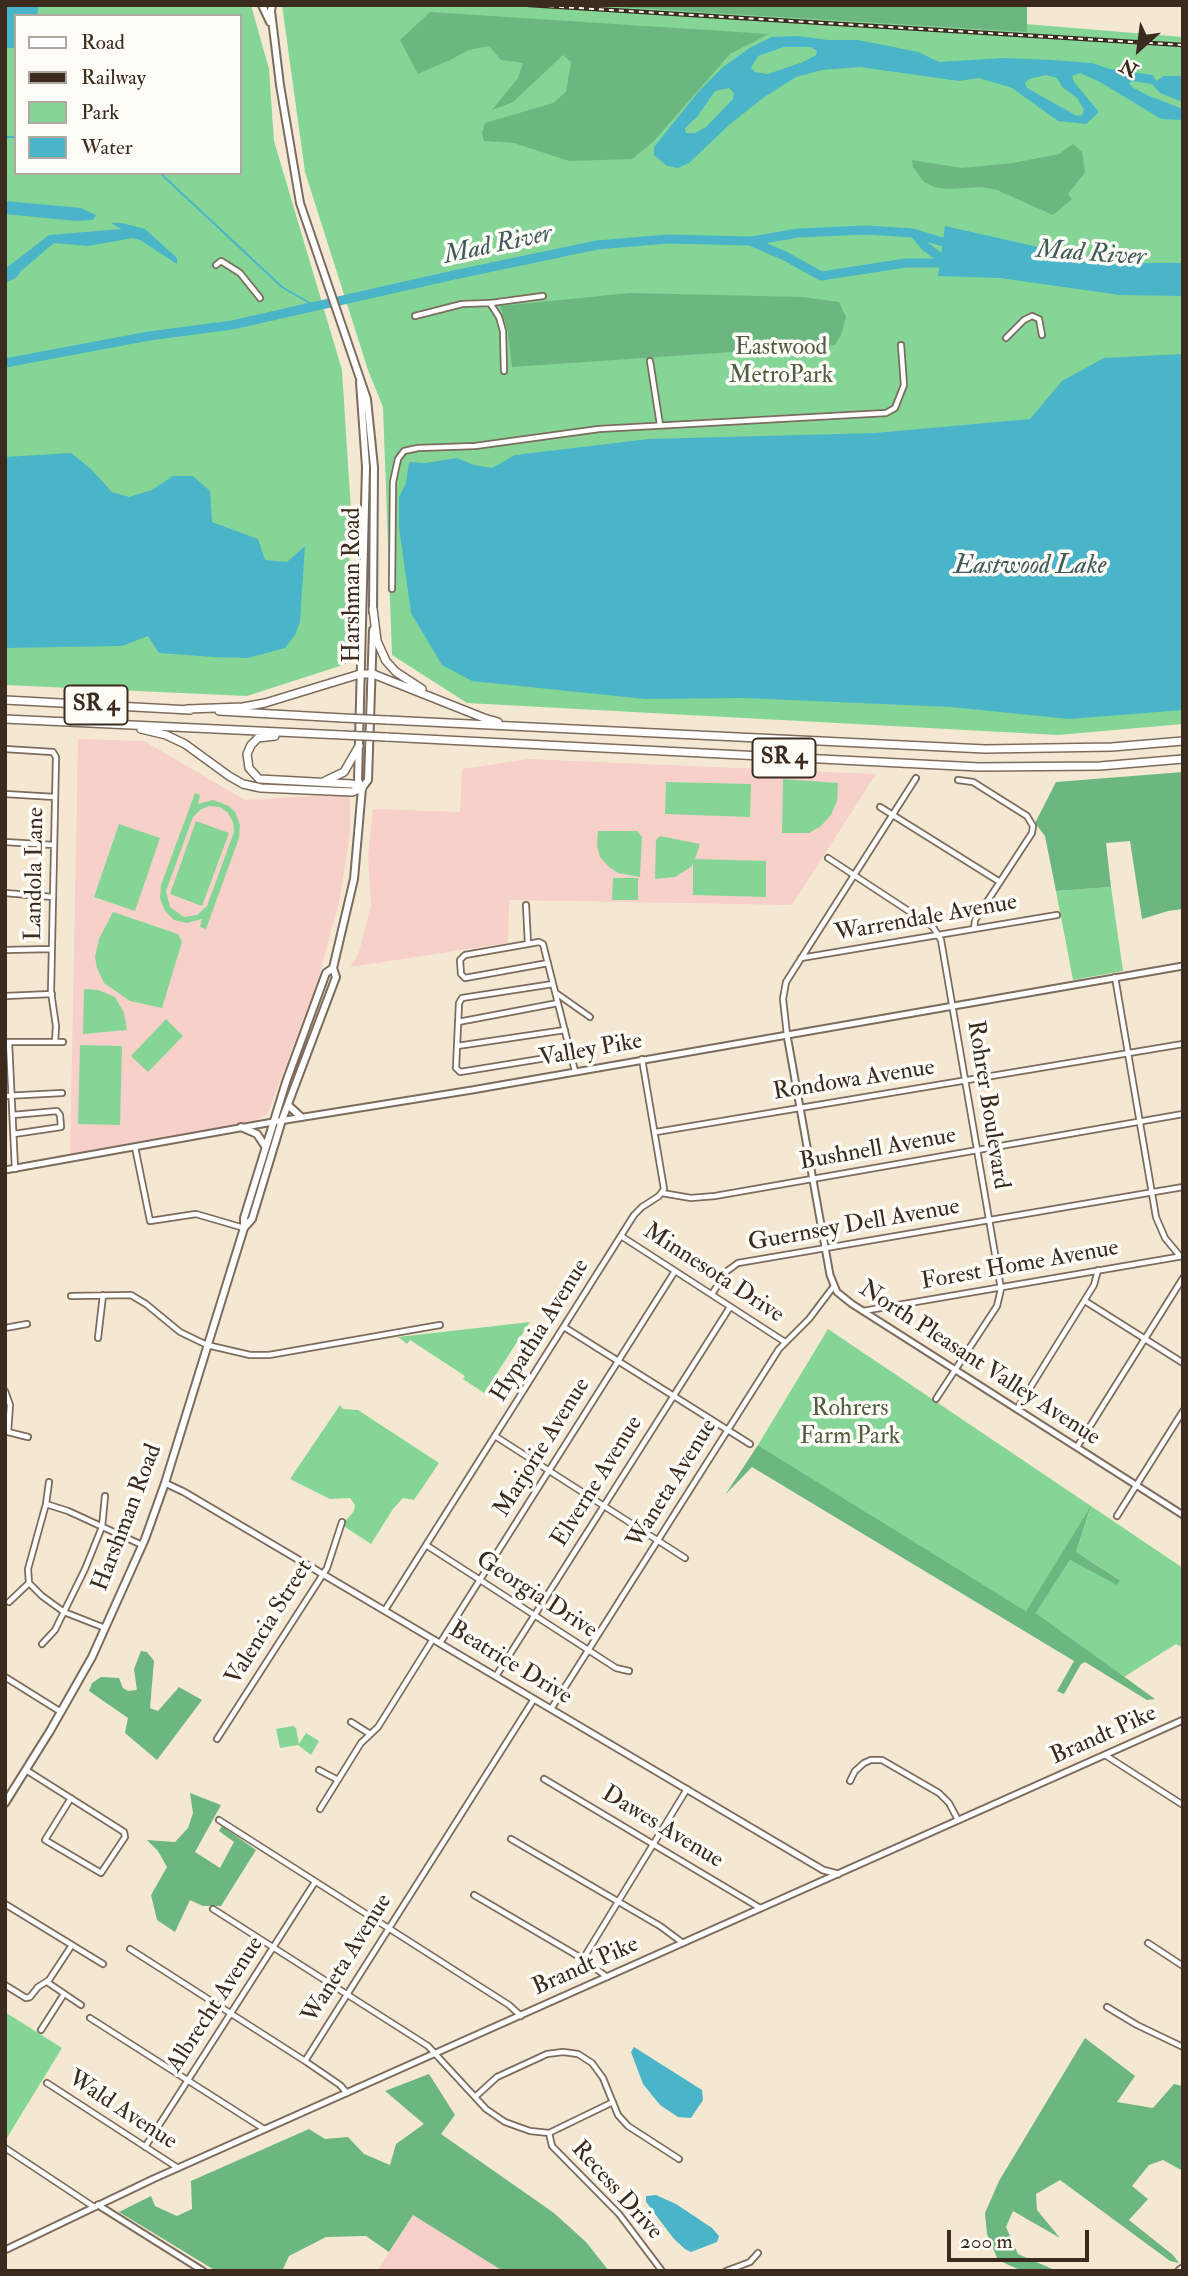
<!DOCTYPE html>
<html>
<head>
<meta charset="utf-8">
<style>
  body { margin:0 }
  #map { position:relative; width:1188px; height:2276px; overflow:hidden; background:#f5e8d2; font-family:"IM FELL Double Pica",serif }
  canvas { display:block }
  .frame { position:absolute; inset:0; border:7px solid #3b2a1e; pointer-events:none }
  .legend { position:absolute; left:14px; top:14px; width:228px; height:161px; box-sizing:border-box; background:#fdfcf7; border:2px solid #afa8a0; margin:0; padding:9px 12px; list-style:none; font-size:21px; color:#3b2a1e }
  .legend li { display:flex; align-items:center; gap:14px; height:35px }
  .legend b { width:35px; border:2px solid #afa8a0 }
  .north { position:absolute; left:1104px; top:14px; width:70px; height:70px; -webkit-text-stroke:5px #fdfcf7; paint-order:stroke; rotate:208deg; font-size:19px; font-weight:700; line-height:28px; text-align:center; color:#3b2a1e }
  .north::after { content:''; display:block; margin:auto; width:24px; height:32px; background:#3b2a1e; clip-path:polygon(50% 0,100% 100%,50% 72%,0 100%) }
  .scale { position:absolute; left:947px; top:2230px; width:142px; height:32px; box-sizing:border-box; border:4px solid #3b2a1e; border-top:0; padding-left:9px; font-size:21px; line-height:24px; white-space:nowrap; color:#3b2a1e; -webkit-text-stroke:5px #fdfcf7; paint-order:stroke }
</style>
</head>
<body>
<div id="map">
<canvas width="1188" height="2276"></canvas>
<div class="frame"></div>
<ul class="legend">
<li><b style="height:9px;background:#fff"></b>Road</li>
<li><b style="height:9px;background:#3b2a1e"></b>Railway</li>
<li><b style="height:19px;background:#85d696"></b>Park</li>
<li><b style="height:19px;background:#4ab5c8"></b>Water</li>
</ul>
<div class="north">N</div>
<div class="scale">200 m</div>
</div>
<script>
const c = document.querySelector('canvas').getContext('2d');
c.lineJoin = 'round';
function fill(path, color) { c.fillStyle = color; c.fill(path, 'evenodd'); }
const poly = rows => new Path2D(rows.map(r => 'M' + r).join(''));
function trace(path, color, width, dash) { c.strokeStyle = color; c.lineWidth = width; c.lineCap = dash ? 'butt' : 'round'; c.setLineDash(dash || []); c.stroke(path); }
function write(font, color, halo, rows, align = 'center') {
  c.font = font + ' "IM FELL Double Pica",serif'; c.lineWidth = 7; c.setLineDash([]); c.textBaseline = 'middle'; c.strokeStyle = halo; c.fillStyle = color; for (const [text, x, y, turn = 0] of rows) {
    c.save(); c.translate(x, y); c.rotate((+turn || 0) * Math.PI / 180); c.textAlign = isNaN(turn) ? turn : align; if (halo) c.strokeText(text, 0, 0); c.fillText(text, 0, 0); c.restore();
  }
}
fill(poly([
  [78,739,144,741,245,800,345,794,350,797,350,832,340,898,317,983,267,1115,241,1127,70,1159],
  [528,759,876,774,792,905,509,900,508,943,350,967,359,952,371,905,368,856,373,809,460,812,462,769],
  [413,2215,507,2271,377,2271]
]), '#f7d0ca');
fill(poly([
  [5,5,251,5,269,69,274,141,342,370,351,511,346,664,247,696,5,685],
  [16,16,240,16,240,173,16,173],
  [282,5,795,5,1183,37,1183,724,1058,735,467,703,392,655,383,407,368,370,305,172],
  [783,779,838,783,837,801,831,815,821,826,809,833,782,833],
  [666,782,751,784,750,817,665,814],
  [195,793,200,795,198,804,213,800,229,806,235,812,240,825,239,838,206,929,200,927,202,919,187,923,174,920,165,911,160,898,161,885],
  [209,806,220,807,228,813,233,822,234,832,207,906,197,915,184,917,170,907,166,891,193,817,200,810],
  [196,821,229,833,202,906,170,894],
  [119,824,160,838,135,911,94,897],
  [598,831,637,831,642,837,640,877,618,873,608,866,600,857,597,846],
  [660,836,700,844,695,859,766,861,766,897,693,895,693,863,691,867,675,877,655,879,656,840],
  [613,878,638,878,638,900,612,900],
  [1111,887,1123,971,1073,980,1056,891],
  [113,912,178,934,182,942,162,1008,130,1001,104,983,97,968,95,957,99,939],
  [84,989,98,990,115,997,124,1013,127,1030,83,1034],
  [166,1019,183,1036,148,1072,131,1056],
  [80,1045,122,1046,120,1125,78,1124],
  [530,1322,484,1393,463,1379,465,1376,410,1340,407,1344,398,1337],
  [828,1329,1183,1568,1183,1648,1176,1644,1124,1677,1036,1613,1070,1560,1117,1584,1119,1579,1076,1552,1090,1510,1026,1611,758,1445],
  [340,1405,343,1409,358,1410,439,1463,414,1500,403,1498,393,1509,371,1544,342,1525,354,1511,355,1505,350,1498,330,1499,290,1479],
  [293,1726,296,1728,299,1744,306,1733,319,1741,311,1755,298,1745,280,1748,276,1729],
  [5,2012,62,2048,5,2141]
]), '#85d696');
fill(poly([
  [584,5,1027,5,1027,32],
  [430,12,769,34,730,54,654,141,632,159,569,161,514,143,484,141,482,133,485,123,553,103,566,92,571,62,563,55,513,102,492,110,518,78,523,63,501,60,489,46,469,50,450,60,418,74,400,40],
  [1073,144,1082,152,1085,172,1068,194,1072,199,1053,215,997,190,982,187,948,189,934,187,924,182,913,167,912,160,962,168,1013,163,1059,154],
  [630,293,803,297,839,302,846,317,841,335,835,345,512,367,508,332,500,306],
  [1183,772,1183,909,1168,911,1142,919,1130,841,1106,843,1111,887,1056,891,1045,836,1035,823,1056,782],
  [758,1445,1026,1611,1091,1506,1076,1552,1120,1580,1117,1585,1070,1560,1036,1613,1155,1699,1147,1700,1085,1662,1081,1664,1064,1694,1057,1691,1074,1661,752,1467,725,1495],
  [141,1651,147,1652,154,1661,150,1708,158,1711,179,1687,202,1700,157,1760,125,1733,128,1718,89,1691,92,1683,101,1677,119,1678,123,1688,128,1691,137,1690,134,1669],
  [190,1793,221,1805,195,1852,220,1868,234,1842,219,1831,222,1826,256,1850,221,1906,203,1906,190,1900,175,1932,157,1920,151,1895,167,1867,158,1851,147,1840,175,1842,188,1828,193,1813],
  [1085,2038,1135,2076,1117,2102,1153,2108,1174,2084,1183,2086,1183,2171,1163,2160,1149,2165,1132,2186,1148,2199,1129,2220,1173,2255,1179,2263,1170,2261,1060,2180,1036,2194,1037,2210,1060,2238,1013,2211,1006,2227,1018,2254,1057,2271,1022,2271,998,2260,987,2234,985,2213,999,2181],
  [429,2074,455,2115,441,2134,554,2213,586,2242,609,2271,503,2271,413,2215,389,2252,366,2236,326,2237,289,2256,282,2271,216,2271,119,2212,151,2196,155,2206,177,2216,192,2209,191,2181,309,2129,325,2139,348,2137,364,2154,390,2165,396,2144,424,2124,385,2091]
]), '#6cb77f');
fill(poly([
  [5,5,39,5,37,16,16,16,16,48,5,48],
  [797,36,828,40,858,40,889,46,918,52,939,62,1004,58,1052,60,1092,63,1110,69,1153,75,1156,81,1164,76,1183,76,1183,102,1160,93,1152,84,1133,81,1129,83,1132,87,1149,96,1183,109,1183,120,1161,119,1100,82,1080,73,1072,76,1074,82,1099,112,1086,124,1058,121,1012,88,979,78,959,81,860,67,822,70,796,77,763,98,729,125,689,163,678,168,667,166,654,155,654,147,699,91,723,67,751,47,772,37],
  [784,47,811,47,817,51,816,55,803,62,768,74,755,72,751,68,758,56],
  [1046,75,1057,78,1062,87,1077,98,1084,110,1082,115,1077,116,1027,88,1025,83,1029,79],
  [729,88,734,93,733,99,706,127,695,133,686,133,685,128,697,117,715,91],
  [5,201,81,208,96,215,93,220,76,221,16,215,5,214],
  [111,223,122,223,145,229,177,258,177,264,140,240,133,238,88,246,54,243,21,271,17,277,5,283,5,269,49,235,121,229],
  [945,226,1065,253,1088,263,1183,263,1183,296,1120,295,1000,278,938,276],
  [1183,354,1183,710,1069,719,951,707,744,698,645,699,472,681,442,665,411,613,399,527,399,497,406,483,409,462,426,463,457,458,474,465,492,468,515,455,649,439,875,433,1030,419,1062,381,1104,358],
  [71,453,91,469,112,492,129,497,152,490,173,476,193,476,210,491,212,522,258,539,265,560,287,562,305,546,300,622,295,635,285,648,248,658,213,657,159,653,148,636,122,646,5,648,5,457],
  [634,2047,702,2090,703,2100,691,2118,678,2117,660,2105,643,2084,631,2052],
  [656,2195,676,2204,712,2228,719,2236,717,2242,691,2252,685,2249,674,2239,646,2202,646,2196]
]), '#4ab5c8');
trace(poly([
  [5,137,16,137],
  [160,173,282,287,315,306]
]), '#4ab5c8', 2);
trace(poly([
  [916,234,953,245],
  [752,241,798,233,866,230,914,233,926,247,948,263],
  [5,363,149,336,232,325,454,275,597,245,668,239,750,241,785,256,821,276,906,263,951,263]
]), '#4ab5c8', 9);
const minor = poly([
  [216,265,221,261,240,273,260,298],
  [491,303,543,296],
  [415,316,462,304,490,303,499,317,503,331,504,371],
  [1006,338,1024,320,1032,316,1039,319,1042,335],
  [650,361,660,425],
  [392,589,393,482,398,459,404,451,418,448,475,446,599,429,886,413,895,408,904,385,901,345],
  [5,749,53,752,56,757,51,992,56,1026,55,1042],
  [958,780,973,782,1027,816,1033,826,1032,833,975,920,974,929],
  [5,794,55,797],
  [880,807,1000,882],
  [5,842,54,845],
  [828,858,933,927,941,940,1001,1289,997,1306,936,1399],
  [5,893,53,897],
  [526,905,528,944],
  [5,950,52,949],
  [801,958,1057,915],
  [548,963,465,978,461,974,460,960,465,955,539,942,543,944,575,1071],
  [1115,977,1156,1217,1165,1238,1180,1256],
  [553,984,462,998,459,1003,456,1068,460,1072,571,1054],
  [556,993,590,1017],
  [5,996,52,994],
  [458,1022,558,1003],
  [787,1035,783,999,786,982,916,778],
  [5,1042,63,1042],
  [9,1042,15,1169],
  [457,1046,565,1030],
  [5,1096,62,1093],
  [13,1115,57,1111,60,1115,61,1127,14,1134],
  [656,1132,1183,1044],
  [135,1147,150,1221,196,1214,244,1228],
  [662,1193,691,1198,715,1196,1183,1114],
  [621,1236,785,1342],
  [712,1294,727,1271,738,1263,1183,1187],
  [71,1296,131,1295,146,1304,180,1332,207,1345,250,1355,269,1355,440,1325],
  [1085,1301,1183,1363],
  [863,1311,1183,1256],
  [564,1327,750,1444],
  [5,1328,27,1324],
  [98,1338,103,1295],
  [5,1391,10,1405,8,1432],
  [1017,1409,1094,1285,1098,1270],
  [8,1432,28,1437],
  [495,1436,685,1558],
  [1077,1447,1183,1278],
  [46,1504,68,1511,142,1545],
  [1117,1516,1183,1411],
  [426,1545,616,1668,629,1671],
  [29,1583,42,1596,64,1612,105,1628],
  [9,1602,29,1583,28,1569,46,1504,49,1482],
  [385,1610,634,1215,642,1207,659,1196,664,1189,642,1059],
  [440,1643,675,1271],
  [42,1644,55,1630,85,1569,102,1527,105,1496],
  [496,1676,730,1307],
  [5,1677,61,1712],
  [551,1709,779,1349,809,1319,834,1286],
  [351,1722,370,1734],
  [217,1739,327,1568,342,1522],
  [1105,1755,1183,1805],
  [26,1770,124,1832,125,1837,101,1873,45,1840,71,1798],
  [319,1770,338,1780],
  [544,1779,760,1908],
  [850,1781,855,1771,864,1763,871,1760,882,1760,939,1793,949,1803,958,1820],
  [320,1809,361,1743,378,1727,433,1639],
  [219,1820,509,2005,521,2016],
  [511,1839,660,1926,683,1943],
  [474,1895,583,1959,607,1977],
  [5,1904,103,1964],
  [213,1909,428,2046,486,2109,505,2122,530,2131,549,2133,613,2102],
  [1148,1943,1183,1966],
  [130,1949,305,2061,340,2085,347,2093],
  [583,1959,687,1789],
  [47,1982,81,2005],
  [5,1985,26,1998,30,1997,38,1987,49,1980,72,1945],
  [1107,2007,1137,2025,1183,2047],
  [90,2018,264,2129],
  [41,2030,64,1994],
  [305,2061,534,1699],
  [47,2083,178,2168],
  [475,2097,497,2077,547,2054,563,2052,578,2054,592,2063,603,2078,618,2115,628,2126,679,2159],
  [549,2133,552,2146,619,2214,662,2271],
  [145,2147,315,1882],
  [5,2148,94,2207],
  [726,2271,750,2262,758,2253]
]);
const tertiary = poly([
  [787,1035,830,1275,837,1292,852,1304,1183,1515],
  [5,1170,273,1122,472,1090,1183,966],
  [165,1483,184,1492,823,1870,838,1874],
  [98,2205,203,2271]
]);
const secondary = poly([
  [5,2250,153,2179,1183,1720]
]);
const primary = poly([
  [262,5,270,22],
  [272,5,271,11,280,85,300,203,367,399,374,467,373,612],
  [362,788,368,780,373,630],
  [288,1105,301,1117],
  [241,1127,257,1134,265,1146],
  [244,1228,252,1219,282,1120,336,977,333,968,354,879,362,788,358,780,366,467,360,382],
  [5,1803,50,1731,92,1657,145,1539,165,1483,244,1228,244,1218,286,1082,326,973,333,968],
  [1179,2271,1183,2268]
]);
const motorway = poly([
  [373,609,377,641,386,661,396,672,422,689],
  [5,700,190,710],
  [187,709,243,707,265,703,360,674,373,674,484,718,498,722],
  [219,711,343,718],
  [5,719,342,735],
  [387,720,985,749,1112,747,1183,741],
  [141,729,166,735,185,744,229,776,243,784,261,788,352,792,362,788],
  [275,736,258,738,251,745,247,754,249,768,259,779,352,784,361,787],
  [386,737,979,767,1100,766,1183,759],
  [325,781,344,772,359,746]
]);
trace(minor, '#7c6c5d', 8);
trace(tertiary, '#7c6c5d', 9);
trace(secondary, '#7c6c5d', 9);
trace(primary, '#7c6c5d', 10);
trace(motorway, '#7c6c5d', 10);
trace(minor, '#fff', 4.5);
trace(tertiary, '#fff', 5);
trace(secondary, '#fff', 5);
trace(primary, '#fff', 6);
trace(motorway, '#fff', 7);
const rail = poly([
  [529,5,1183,45]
]);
trace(rail, '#3b2a1e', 4.5);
trace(rail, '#fdfcf7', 2, [5]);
const motorwayBridge = poly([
  [343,718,387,720],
  [342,735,386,737]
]);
trace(motorwayBridge, '#7c6c5d', 10, []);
trace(motorwayBridge, '#fff', 7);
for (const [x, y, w] of [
  [96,705,63],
  [784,758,63]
]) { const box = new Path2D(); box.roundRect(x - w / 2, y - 19.5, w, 39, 5); c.fillStyle = '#fdfcf7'; c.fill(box); trace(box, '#3b2a1e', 2); }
write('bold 23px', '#3b2a1e', null, [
  ["SR 4",96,705],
  ["SR 4",784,758]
]);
write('24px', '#515e42', '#fdfcf7', [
  ["Eastwood",781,349],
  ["MetroPark",781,377],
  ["Rohrers",850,1410],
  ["Farm Park",850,1438]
]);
write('24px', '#3b2a1e', '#fdfcf7', [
  ["Harshman Road",354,585,-90],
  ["Landola Lane",36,874,-89],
  ["Warrendale Avenue",926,919,-10],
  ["Valley Pike",591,1051,-10],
  ["Rondowa Avenue",854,1081,-9],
  ["Rohrer Boulevard",987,1105,81],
  ["Bushnell Avenue",878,1150,-10],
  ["Guernsey Dell Avenue",854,1226,-10],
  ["Forest Home Avenue",1020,1266,-10],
  ["Minnesota Drive",713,1274,33],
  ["Hypathia Avenue",541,1331,-58],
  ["North Pleasant Valley Avenue",979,1364,33],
  ["Marjorie Avenue",543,1448,-58],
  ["Elverne Avenue",598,1482,-58],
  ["Waneta Avenue",673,1484,-58],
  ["Harshman Road",128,1518,-69],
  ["Georgia Drive",536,1596,33],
  ["Valencia Street",270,1623,-58],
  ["Beatrice Drive",510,1664,31],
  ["Brandt Pike",1104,1736,-24],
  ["Dawes Avenue",662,1828,31],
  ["Waneta Avenue",348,1959,-58],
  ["Brandt Pike",586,1967,-24],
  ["Albrecht Avenue",216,2005,-57],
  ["Wald Avenue",122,2111,33],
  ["Recess Drive",616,2191,48]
]);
write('italic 26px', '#405b5a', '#fdfcf7', [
  ["Mad River",498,246,-12],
  ["Mad River",1091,255,4],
  ["Eastwood Lake",1030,567]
]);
</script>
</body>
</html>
